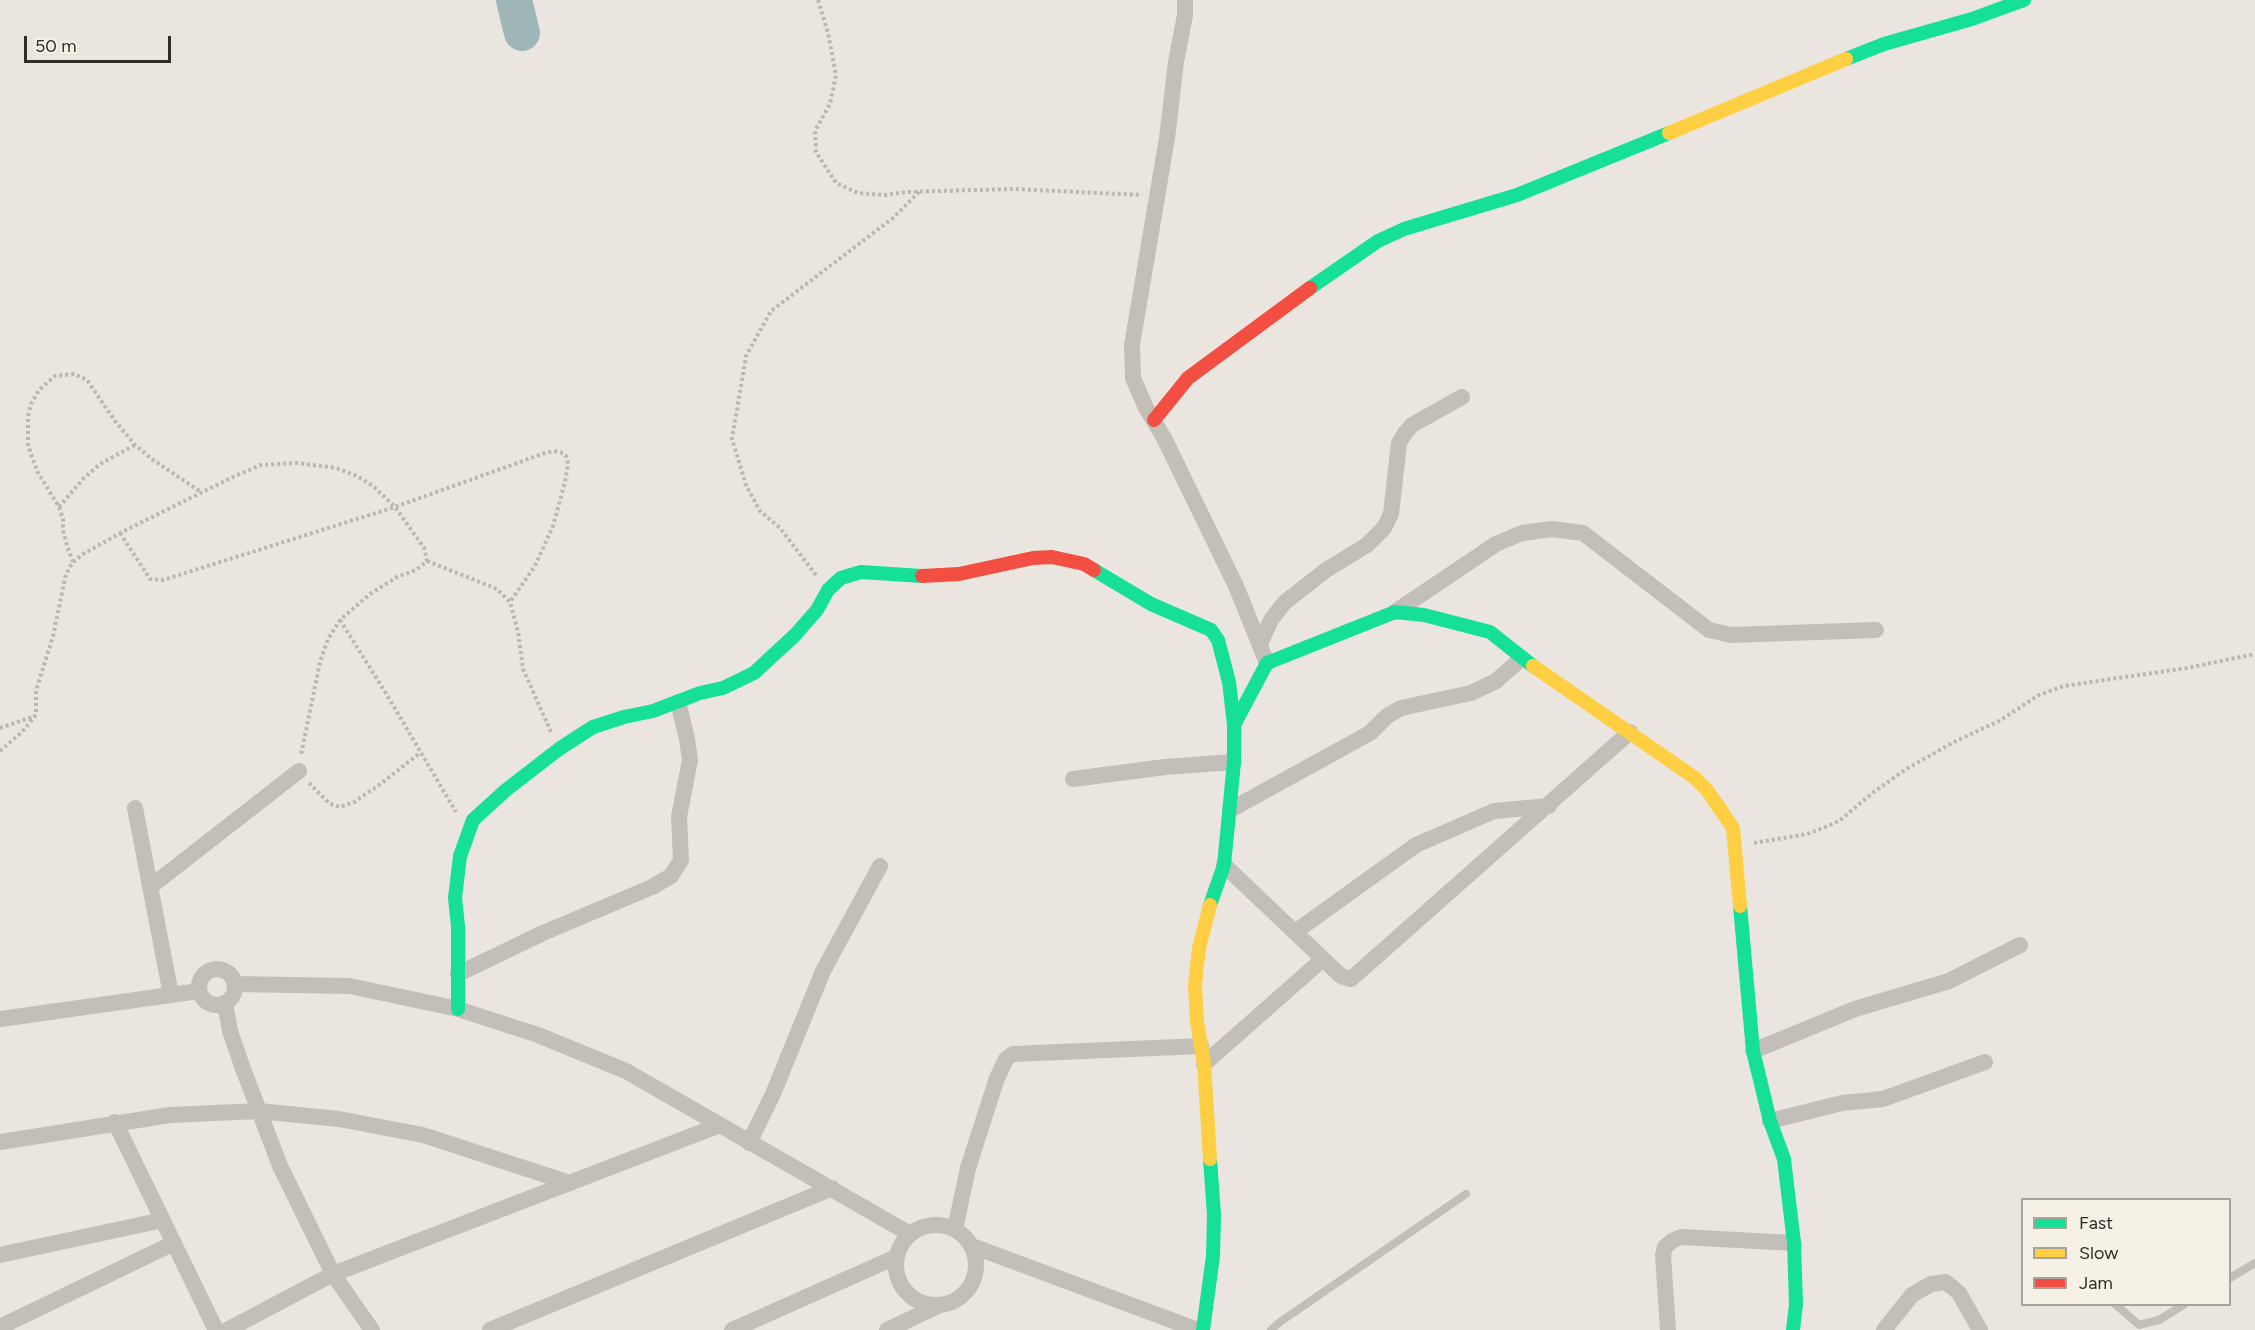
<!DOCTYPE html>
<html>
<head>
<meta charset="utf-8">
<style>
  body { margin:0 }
  #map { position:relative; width:2255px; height:1330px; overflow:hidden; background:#eae6df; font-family:Figtree,sans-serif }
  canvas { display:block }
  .legend { position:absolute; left:2021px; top:1198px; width:210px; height:108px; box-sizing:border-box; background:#f6f1e6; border:2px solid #a8a29a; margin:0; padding:8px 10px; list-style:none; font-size:18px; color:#322c27 }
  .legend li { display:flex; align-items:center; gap:12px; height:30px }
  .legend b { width:30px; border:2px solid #a8a29a }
  .scale { position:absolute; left:24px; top:36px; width:147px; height:27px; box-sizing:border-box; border:3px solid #322c27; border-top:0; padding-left:8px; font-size:18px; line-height:21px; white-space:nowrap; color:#322c27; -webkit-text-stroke:4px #f6f1e6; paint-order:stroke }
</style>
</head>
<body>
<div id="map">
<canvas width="2255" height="1330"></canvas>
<ul class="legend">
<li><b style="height:8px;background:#16e098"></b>Fast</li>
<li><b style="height:8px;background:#ffcf43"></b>Slow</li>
<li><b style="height:8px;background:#f24e42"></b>Jam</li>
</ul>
<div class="scale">50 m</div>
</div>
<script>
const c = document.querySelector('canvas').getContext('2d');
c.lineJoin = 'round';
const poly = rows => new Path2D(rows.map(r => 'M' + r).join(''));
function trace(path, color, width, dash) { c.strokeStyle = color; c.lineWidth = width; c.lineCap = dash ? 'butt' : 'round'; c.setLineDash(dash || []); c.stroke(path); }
trace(poly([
  [514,0,522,33]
]), '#9eb6b8', 36);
trace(poly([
  [818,0,828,33,836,75,830,104,815,131,816,152,836,183,858,193,885,195,906,192,1014,189,1142,195],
  [59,507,83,479,100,464,135,445],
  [120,533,150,579,163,580,395,507,545,453,554,451,563,453,566,456,568,464,565,482,553,526,535,566,510,602],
  [427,561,497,589,510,602,518,632,523,669,551,732],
  [73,562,67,546,63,530,63,519,59,507,37,471,28,445,28,416,31,404,39,390,55,376,74,374,87,380,115,421,135,445,153,460,201,492],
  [816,575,780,528,760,511,746,485,732,439,746,356,771,311,893,218,920,191],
  [340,620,387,695,456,812],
  [0,728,35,716],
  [0,751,22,732,36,715,36,691,53,636,66,574,73,562,83,554,124,531,235,476,261,465,297,463,336,468,357,476,373,486,395,507,424,548,427,561,416,570,397,577,370,594,340,620,328,639,320,662,301,755],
  [309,783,330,804,340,807,354,802,379,785,420,753],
  [1754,843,1807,834,1828,826,1839,821,1875,791,1908,768,1954,742,1999,721,2039,695,2064,686,2187,668,2255,654]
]), '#bbb6b1', 4, [3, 3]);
trace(poly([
  [2230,1278,2255,1263],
  [2115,1304,2139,1325,2159,1320,2185,1304],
  [1271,1330,1280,1322,1466,1194]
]), '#c2beb8', 8);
trace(poly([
  [1185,0,1185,15,1176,62,1167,138,1132,345,1133,378,1146,408,1164,438,1236,586,1267,663],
  [1395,612,1496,544,1522,533,1552,529,1583,533,1709,630,1731,635,1876,630],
  [1260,644,1271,620,1284,603,1326,570,1367,545,1384,528,1391,514,1399,443,1405,433,1412,425,1462,397],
  [1073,779,1165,767,1234,762],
  [135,808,171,995],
  [1230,810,1370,733,1387,716,1401,708,1471,693,1496,681,1522,658],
  [1224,865,1341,976,1351,979,1630,732],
  [150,887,299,771],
  [1295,932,1416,845,1494,811,1549,806],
  '199 987a18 18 0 1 1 36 0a18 18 0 1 1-36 0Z',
  [458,974,543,933,652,887,671,876,681,860,679,817,690,760,687,739,678,702],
  [236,984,350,986,458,1009,538,1035,626,1071,910,1234],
  [225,1003,230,1031,242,1066,280,1166,333,1274,372,1330],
  [0,1019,199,991],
  [1753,1051,1855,1009,1949,981,2020,945],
  [1204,1064,1323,959],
  [1770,1121,1842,1103,1883,1099,1985,1062],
  [115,1122,216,1330],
  [0,1142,170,1115,259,1111,339,1119,423,1135,570,1183],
  [749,1143,773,1094,823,971,880,866],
  '896 1265a40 40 0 1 1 80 0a40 40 0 1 1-80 0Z',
  [955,1229,968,1168,997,1078,1006,1059,1013,1054,1201,1046],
  [972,1246,1198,1330],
  [0,1255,163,1220],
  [0,1327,174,1243],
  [227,1330,333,1274,720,1125],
  [490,1330,832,1188],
  [732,1330,896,1257],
  [887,1330,940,1305],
  [1668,1330,1663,1255,1665,1247,1672,1241,1681,1237,1794,1243],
  [1884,1330,1912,1295,1931,1284,1946,1282,1959,1293,1980,1330]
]), '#c2beb8', 16);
trace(poly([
  [1846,59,1884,44,1972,19,2024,0],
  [1310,288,1378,241,1404,229,1517,195,1669,133],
  [1094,570,1151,604,1211,630,1218,640,1229,682,1234,725,1234,762,1224,865,1210,905],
  [1234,725,1267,663,1395,612,1424,615,1490,632,1533,666],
  [1740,906,1753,1051,1770,1121,1784,1159,1794,1243,1796,1304,1793,1330],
  [458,1009,458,926,455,898,460,856,473,820,506,790,559,749,593,727,624,717,653,711,700,693,723,688,754,673,795,635,817,610,828,590,841,578,861,572,922,576],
  [1203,1330,1213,1256,1214,1215,1210,1159]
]), '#16e098', 14);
trace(poly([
  [1669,133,1846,59],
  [1533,666,1695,778,1707,790,1733,828,1740,906],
  [1210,905,1199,948,1195,985,1197,1022,1204,1064,1210,1159]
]), '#ffcf43', 14);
trace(poly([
  [1154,420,1188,378,1310,288],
  [922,576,959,574,1033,558,1052,557,1084,564,1094,570]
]), '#f24e42', 14);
</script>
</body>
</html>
